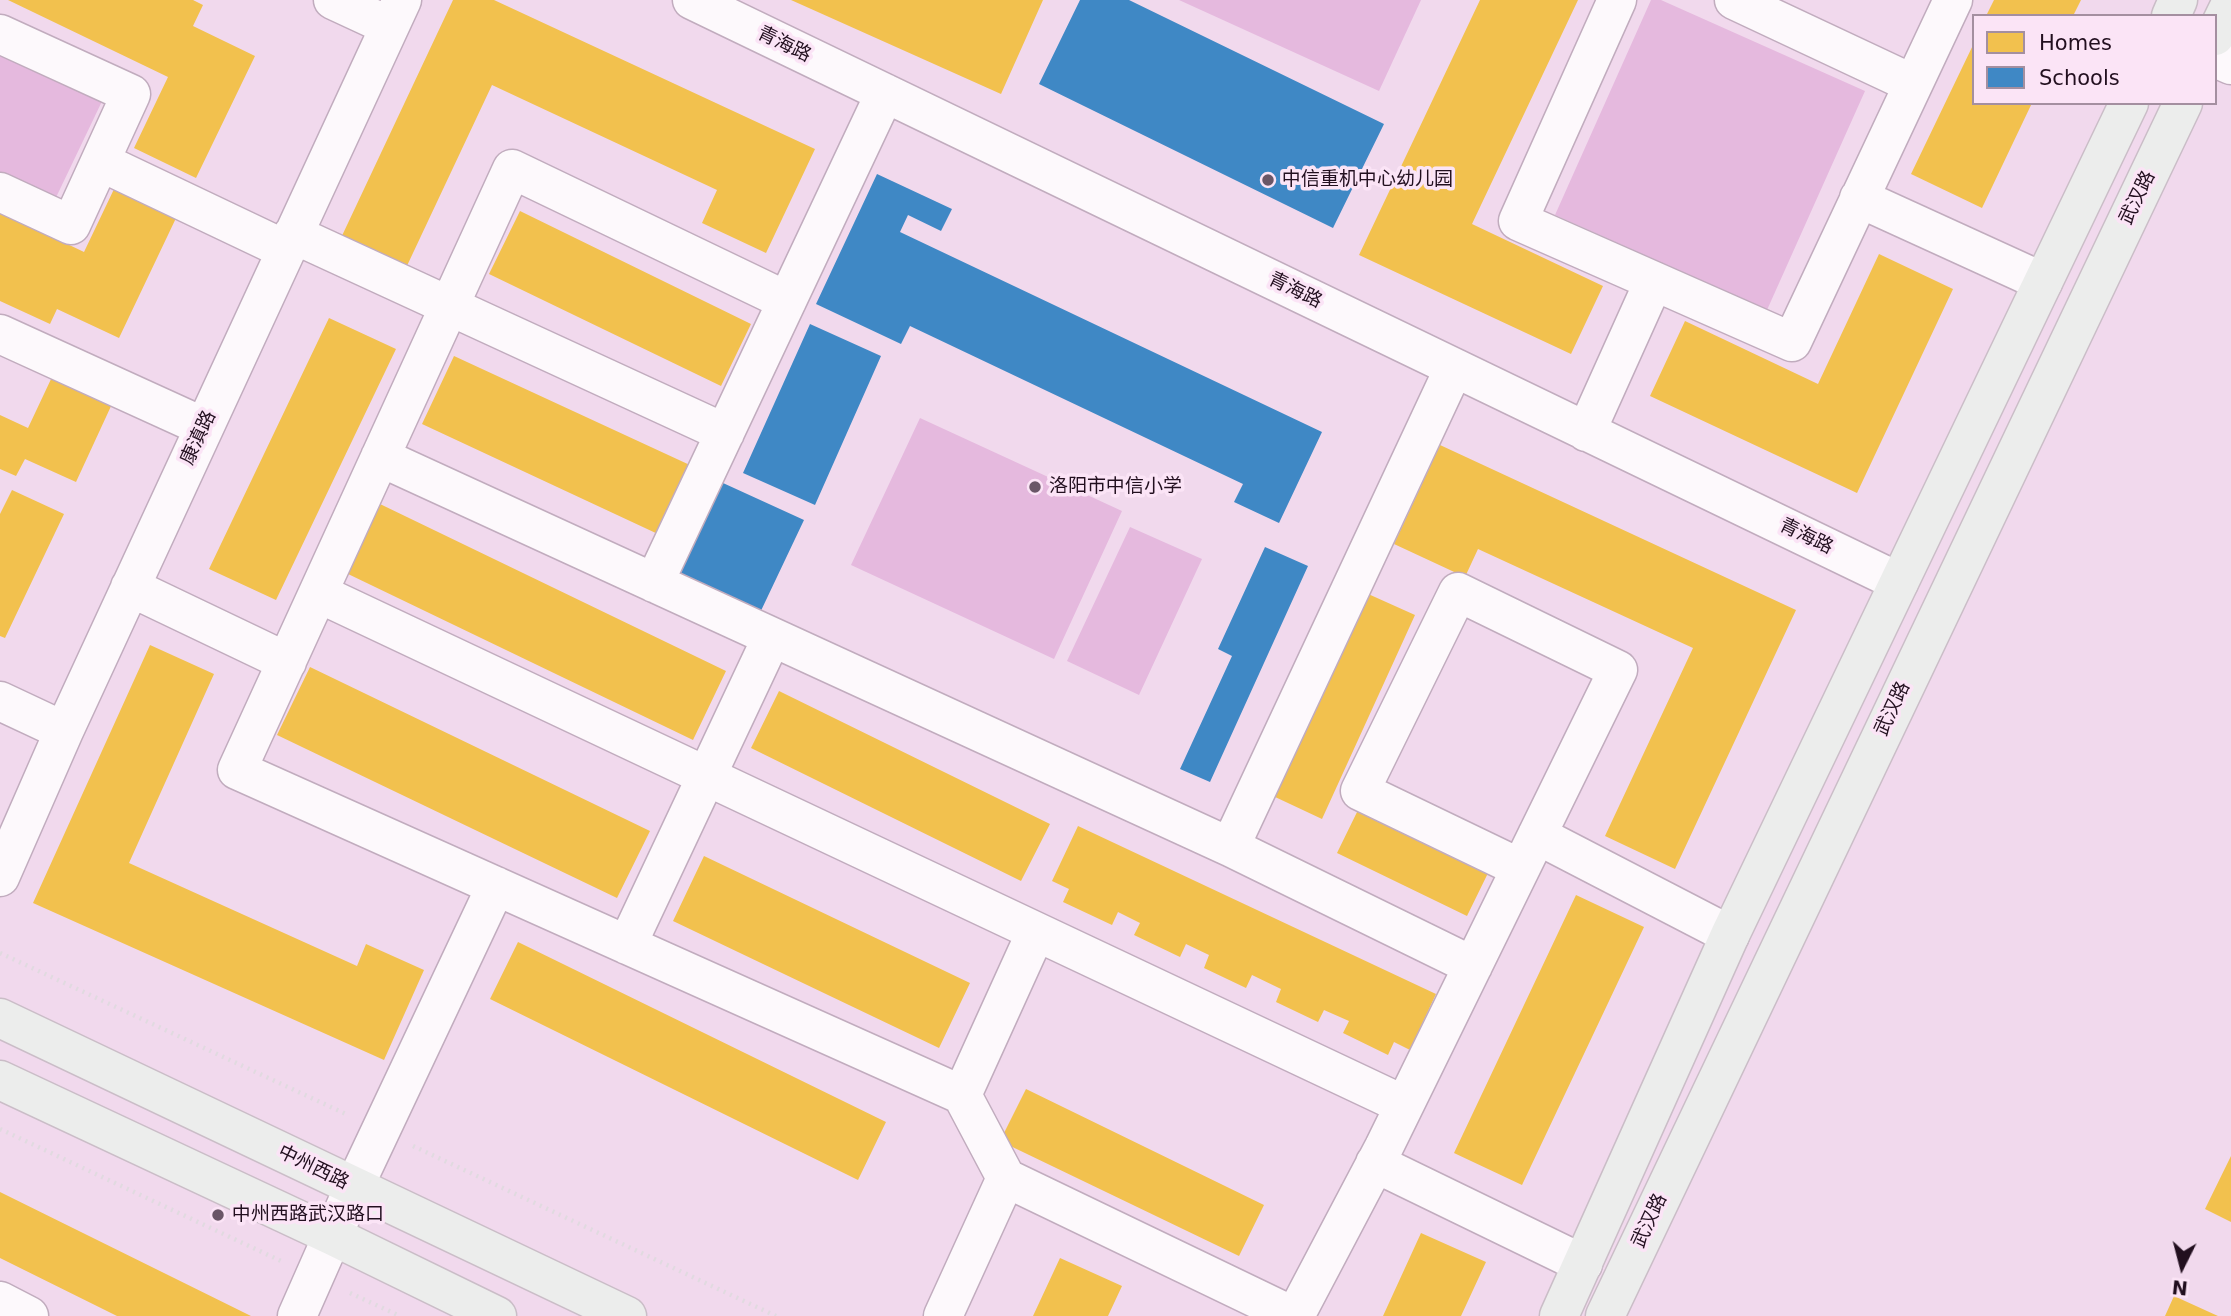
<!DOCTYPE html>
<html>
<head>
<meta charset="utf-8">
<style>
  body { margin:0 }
  #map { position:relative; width:2231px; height:1316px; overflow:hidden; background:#f1d9ed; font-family:"DejaVu Sans",sans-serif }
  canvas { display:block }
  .legend { position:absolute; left:1972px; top:14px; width:245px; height:91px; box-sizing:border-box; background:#fbe4f6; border:2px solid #a48fa0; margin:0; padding:9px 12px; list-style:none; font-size:21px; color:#220f1f }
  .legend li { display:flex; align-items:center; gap:14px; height:35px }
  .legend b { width:35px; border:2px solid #a48fa0 }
  .north { position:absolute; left:2147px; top:1232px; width:70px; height:70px; -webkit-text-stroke:5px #fbe4f6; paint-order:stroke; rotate:186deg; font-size:19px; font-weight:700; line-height:28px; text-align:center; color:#220f1f }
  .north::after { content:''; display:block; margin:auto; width:24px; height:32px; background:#220f1f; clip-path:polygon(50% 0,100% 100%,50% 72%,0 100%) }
</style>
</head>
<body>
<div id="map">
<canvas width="2231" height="1316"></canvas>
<ul class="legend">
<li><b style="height:19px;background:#f2c14e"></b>Homes</li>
<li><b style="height:19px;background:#3f88c5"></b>Schools</li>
</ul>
<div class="north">N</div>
</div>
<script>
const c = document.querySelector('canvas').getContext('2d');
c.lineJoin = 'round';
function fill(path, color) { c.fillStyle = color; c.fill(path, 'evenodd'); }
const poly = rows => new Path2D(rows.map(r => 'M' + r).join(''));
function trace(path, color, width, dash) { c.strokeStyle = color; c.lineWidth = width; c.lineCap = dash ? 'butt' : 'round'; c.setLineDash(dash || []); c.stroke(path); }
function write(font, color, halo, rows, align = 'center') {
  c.font = font + ' "DejaVu Sans","Noto Sans SC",sans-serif'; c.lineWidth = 7; c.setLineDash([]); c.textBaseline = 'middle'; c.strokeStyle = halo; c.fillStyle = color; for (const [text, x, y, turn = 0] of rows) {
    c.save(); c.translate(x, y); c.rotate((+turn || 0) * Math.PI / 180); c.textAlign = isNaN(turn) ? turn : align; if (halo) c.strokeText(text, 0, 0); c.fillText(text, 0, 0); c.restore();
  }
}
fill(poly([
  [1179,0,1421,0,1379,91],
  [1651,0,1661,0,1865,91,1767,310,1555,215],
  [0,45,105,95,50,210,0,186],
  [920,418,1122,511,1054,659,851,565],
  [1130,527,1202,559,1139,695,1067,661]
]), '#e5b9de');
fill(poly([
  [8,0,193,0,203,5,193,26,255,56,196,178,134,148,168,77],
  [453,0,494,0,815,149,766,253,702,223,717,190,492,85,405,270,340,240],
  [791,0,1043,0,1001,94],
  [1480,0,1578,0,1472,224,1603,286,1571,354,1359,255],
  [1994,0,2081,0,2073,16,1986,16],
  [1974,43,1974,103,2032,103,1982,208,1911,174],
  [115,187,177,216,119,338,57,309,50,324,0,301,0,212,84,252],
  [520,211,751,324,721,386,489,274],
  [1879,254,1953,289,1857,493,1650,396,1685,321,1818,384],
  [329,318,396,349,276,600,209,569],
  [454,356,692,466,660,535,422,424],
  [52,377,112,404,76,482,25,459,16,476,0,469,0,415,28,428],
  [1440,445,1796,610,1675,869,1605,836,1693,648,1478,549,1465,577,1394,544],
  [12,490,64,514,5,638,0,636,0,514],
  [380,504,726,671,693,740,346,573],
  [1366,593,1415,615,1322,819,1273,796],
  [150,645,214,674,129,863,357,966,366,944,424,970,384,1060,33,903],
  [310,667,650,831,617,898,277,735],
  [779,691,1050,824,1021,881,751,748],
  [1359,808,1489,871,1467,916,1337,853],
  [1078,826,1436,994,1410,1050,1394,1042,1388,1055,1343,1033,1349,1021,1324,1010,1318,1022,1276,1002,1281,989,1252,975,1246,988,1204,968,1209,955,1186,944,1180,957,1134,935,1140,923,1118,912,1112,925,1063,902,1069,889,1052,881],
  [704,856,970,983,939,1048,673,921],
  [1576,895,1644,927,1522,1185,1454,1153],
  [518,942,886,1122,858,1180,490,999],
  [1026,1089,1264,1205,1239,1256,1000,1141],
  [2231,1156,2231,1222,2205,1209],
  [0,1192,251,1316,117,1316,0,1258],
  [1421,1233,1486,1262,1461,1316,1383,1316],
  [1060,1258,1122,1286,1108,1316,1033,1316],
  [2174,1296,2218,1316,2165,1316]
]), '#f2c14e');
fill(poly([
  [1080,0,1129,0,1384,124,1333,228,1039,84],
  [877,174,952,209,941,231,908,215,900,232,1322,432,1279,523,1234,502,1243,484,910,326,901,344,816,304],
  [810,324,881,356,815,505,743,473],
  [723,483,804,520,758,617,677,579],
  [1265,547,1308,566,1210,782,1180,769,1232,656,1218,649]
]), '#3f88c5');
const minor = poly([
  [333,0,389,26],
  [692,0,1899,582],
  [1617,0,1518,221,1792,342,1953,0],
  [1734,0,1913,84],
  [0,34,131,94,71,225,0,192],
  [2215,58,2231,65],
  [101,162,286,250],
  [1859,198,2043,282],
  [293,234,725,433],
  [787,301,512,169,237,770,962,1095,1006,1178,1293,1316],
  [0,334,204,427],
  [1586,432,1654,281],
  [380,457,1230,847,1473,966],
  [654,583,885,93],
  [130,587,287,662],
  [318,593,1404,1105],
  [0,701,64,731],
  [1537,835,1730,935],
  [1230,847,1454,368],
  [0,877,64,731,402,0],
  [627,945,772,637],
  [962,1095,1036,932],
  [1375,1163,1583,1264],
  [0,1301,29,1316],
  [297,1316,354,1187,496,886],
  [943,1316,1006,1178],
  [1295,1316,1384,1147,1618,670,1458,592,1360,791,1520,868]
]);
const major = poly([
  [2171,16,2178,0],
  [2215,36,2231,3],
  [0,1018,627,1316],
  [0,1080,333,1236,497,1316],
  [1559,1316,1730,935,2129,103],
  [1605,1316,2183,103]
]);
trace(minor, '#c1acbe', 41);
trace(major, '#cabdc7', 41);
trace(poly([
  [0,953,348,1115],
  [0,1129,281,1261],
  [413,1146,776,1316],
  [350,1293,400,1316]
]), '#e1dae0', 4.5, [2, 5]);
trace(minor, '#fdf9fc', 38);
trace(major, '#ecedec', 38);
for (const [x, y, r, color] of [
  [1268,180,7,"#6a5667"],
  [1035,487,7,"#6a5667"],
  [218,1215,7,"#6a5667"]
]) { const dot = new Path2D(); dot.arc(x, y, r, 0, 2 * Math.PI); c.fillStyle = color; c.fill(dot); trace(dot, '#fbe4f6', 2.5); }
write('19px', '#220f1f', '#fbe4f6', [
  ["青海路",784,45,26],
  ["武汉路",2138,198,-64],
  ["青海路",1295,291,26],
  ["康滇路",199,438,-65],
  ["青海路",1806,537,26],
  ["武汉路",1893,709,-65],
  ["中州西路",313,1168,26],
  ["武汉路",1650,1221,-65]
]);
write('19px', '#220f1f', '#fbe4f6', [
  ["中信重机中心幼儿园",1282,180],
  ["洛阳市中信小学",1049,487],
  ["中州西路武汉路口",232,1215]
], 'left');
</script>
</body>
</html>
